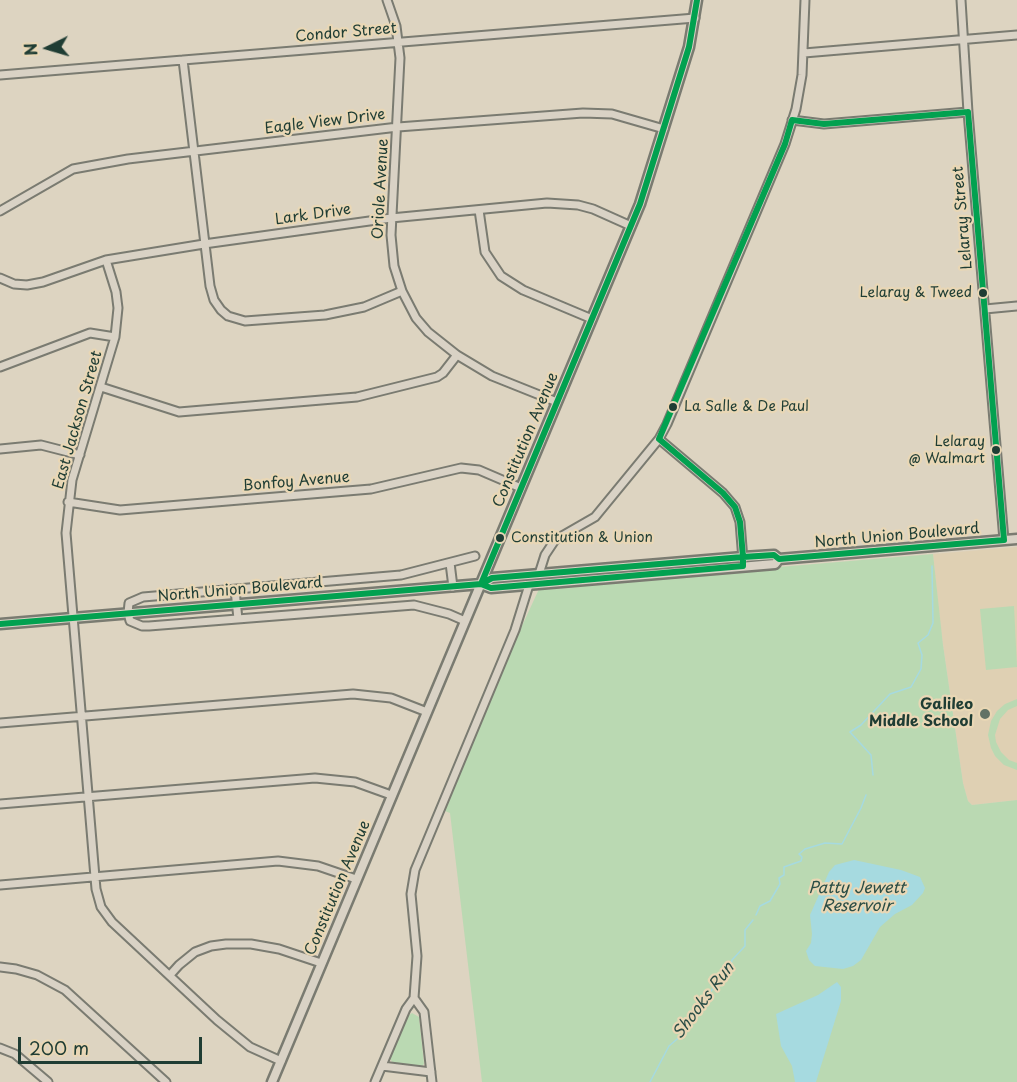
<!DOCTYPE html>
<html>
<head>
<meta charset="utf-8">
<style>
  body { margin:0 }
  #map { position:relative; width:1017px; height:1082px; overflow:hidden; background:#ddd4c1; font-family:"Playpen Sans",sans-serif }
  canvas { display:block }
  .north { position:absolute; left:18px; top:18px; width:60px; height:60px; -webkit-text-stroke:4px #e9d7b5; paint-order:stroke; rotate:265deg; font-size:16px; font-weight:700; line-height:24px; text-align:center; color:#1f3d34 }
  .north::after { content:''; display:block; margin:auto; width:21px; height:27px; background:#1f3d34; clip-path:polygon(50% 0,100% 100%,50% 72%,0 100%) }
  .scale { position:absolute; left:18px; top:1037px; width:184px; height:27px; box-sizing:border-box; border:3px solid #1f3d34; border-top:0; padding-left:8px; font-size:18px; line-height:21px; white-space:nowrap; color:#1f3d34; -webkit-text-stroke:4px #e9d7b5; paint-order:stroke }
</style>
</head>
<body>
<div id="map">
<canvas width="1017" height="1082"></canvas>
<div class="north">N</div>
<div class="scale">200 m</div>
</div>
<script>
const c = document.querySelector('canvas').getContext('2d');
c.lineJoin = 'round';
function fill(path, color) { c.fillStyle = color; c.fill(path, 'evenodd'); }
const poly = rows => new Path2D(rows.map(r => 'M' + r).join(''));
function trace(path, color, width, dash) { c.strokeStyle = color; c.lineWidth = width; c.lineCap = dash ? 'butt' : 'round'; c.setLineDash(dash || []); c.stroke(path); }
function write(font, color, halo, rows, align = 'center') {
  c.font = font + ' "Playpen Sans",sans-serif'; c.lineWidth = 4.5; c.setLineDash([]); c.textBaseline = 'middle'; c.strokeStyle = halo; c.fillStyle = color; for (const [text, x, y, turn = 0] of rows) {
    c.save(); c.translate(x, y); c.rotate((+turn || 0) * Math.PI / 180); c.textAlign = isNaN(turn) ? turn : align; if (halo) c.strokeText(text, 0, 0); c.fillText(text, 0, 0); c.restore();
  }
}
fill(poly([
  [1017,547,1017,800,972,805,968,801,963,783,941,630,933,554]
]), '#dfd0b3');
fill(poly([
  [933,554,943,645,963,783,968,801,972,805,1017,800,1017,1082,482,1082,450,813,445,811,449,797,504,665,539,589,542,587],
  [1014,606,1017,667,986,670,980,609],
  [1017,699,1017,706,1008,710,1000,719,995,735,996,742,1001,752,1009,760,1017,763,1017,770,1004,765,995,756,991,748,988,735,991,721,997,711,1005,704],
  [412,1013,419,1017,424,1064,422,1066,393,1063,390,1059,408,1016]
]), '#bad9b2');
fill(poly([
  [854,860,901,870,920,877,925,888,923,893,912,905,895,914,880,927,861,960,853,966,843,969,815,966,809,960,806,951,811,943,812,934,810,915,829,872,835,865],
  [837,982,841,987,841,1001,816,1082,795,1082,792,1066,781,1046,776,1014,818,995]
]), '#a6dae0');
trace(poly([
  [873,775,871,755,850,732,861,725,890,694,911,687,921,669,922,655,918,643,928,635,933,623,932,566],
  [756,915,760,906,770,901,780,884,779,878,784,875,784,867,801,861,802,857,799,854,805,849,825,843,842,844,861,808,866,795],
  [650,1082,669,1046,683,1034,685,1025,698,1006,730,969,732,960,745,946,745,930,753,920]
]), '#a6dae0', 1.5);
const minor = poly([
  [387,0,396,26,400,58,391,235,394,266,402,291,416,318,428,332,457,355,492,376,557,402],
  [961,0,968,112,1004,540],
  [804,53,1017,35],
  [183,60,210,286,214,300,221,310,228,316,245,321,325,315,364,307,402,291],
  [0,75,695,18],
  [792,120,824,124,968,112],
  [479,210,485,252,501,276,523,290,592,319],
  [0,211,73,169,128,159,398,127,583,113,612,114,664,129],
  [106,260,116,292,118,308,115,337,72,480,66,533,96,889,101,907,112,922,217,1020,250,1047,281,1061],
  [0,278,14,284,27,285,43,282,106,260,204,244,391,218,547,203,578,205,593,209,631,226],
  [985,309,1017,306],
  [0,367,90,333,115,337],
  [101,387,179,412,357,397,437,377,443,373,457,355],
  [659,439,723,493,735,507,740,522,743,560],
  [0,449,41,445,80,455],
  [68,502,120,510,371,489,461,468,479,470,521,488],
  [450,563,453,587],
  [539,574,545,555,555,540,595,517,659,439,667,424,785,144,796,109,802,75,805,0],
  [235,590,238,619],
  [465,621,449,614,414,605,149,626,142,626,130,621,128,613,129,603,143,597,401,575,475,556],
  [0,723,353,694,391,698,427,712],
  [0,804,315,778,355,782,391,795],
  [0,885,278,861,318,866,356,879],
  [0,967,16,969,37,975,65,990,166,1082],
  [170,975,179,965,195,952,211,946,226,944,251,944,279,949,321,963],
  [0,1048,15,1054,48,1082],
  [382,1066,431,1072],
  [375,1082,406,1009,414,998],
  [432,1082,424,1012,414,998,417,956,411,894,415,870,515,630,529,585]
]);
const major = poly([
  [482,584,492,578,743,557,774,555,779,559,1017,539],
  [0,624,481,584,491,588,775,564,779,559],
  [272,1082,640,204,689,47,697,0]
]);
trace(minor, '#7a7b71', 11);
trace(major, '#7a7b71', 13);
trace(minor, '#d9d2c5', 7);
trace(major, '#d9d2c5', 8);
trace(poly([
  [968,112,1004,540,779,559,774,555,743,557,740,522,735,507,723,493,659,439,785,144,792,120,824,124,968,112],
  [481,584,640,204,689,47,697,0],
  [481,584,491,588,743,566,743,557],
  [481,584,492,578,743,557],
  [0,624,481,584]
]), '#02a150', 6);
for (const [x, y, r, color] of [
  [983,293,5,"#1f3d34"],
  [673,407,5,"#1f3d34"],
  [996,450,5,"#1f3d34"],
  [500,538,5,"#1f3d34"],
  [985,714,6,"#627265"]
]) { const dot = new Path2D(); dot.arc(x, y, r, 0, 2 * Math.PI); c.fillStyle = color; c.fill(dot); trace(dot, '#e9d7b5', 2); }
write('14px', '#1f3d34', '#e9d7b5', [
  ["Lelaray & Tweed",972,293],
  ["La Salle & De Paul",684,407,"left"],
  ["Lelaray",985,442],
  ["@ Walmart",985,459],
  ["Constitution & Union",511,538,"left"]
], 'right');
write('15px', '#1f3d34', '#e9d7b5', [
  ["Condor Street",346,33,-5],
  ["Eagle View Drive",325,122,-7],
  ["Oriole Avenue",381,189,-87],
  ["Lark Drive",313,215,-8],
  ["Lelaray Street",963,218,-95],
  ["East Jackson Street",78,420,-74],
  ["Constitution Avenue",526,440,-67],
  ["Bonfoy Avenue",296,482,-5],
  ["North Union Boulevard",897,536,-5],
  ["North Union Boulevard",240,590,-5],
  ["Constitution Avenue",338,888,-67]
]);
write('bold 15px', '#1f3d34', '#e9d7b5', [
  ["Galileo",973,705],
  ["Middle School",973,722]
], 'right');
write('italic 16px', '#2a4d46', '#e9d7b5', [
  ["Patty Jewett",857,889],
  ["Reservoir",857,907],
  ["Shooks Run",704,1001,-53]
]);
</script>
</body>
</html>
